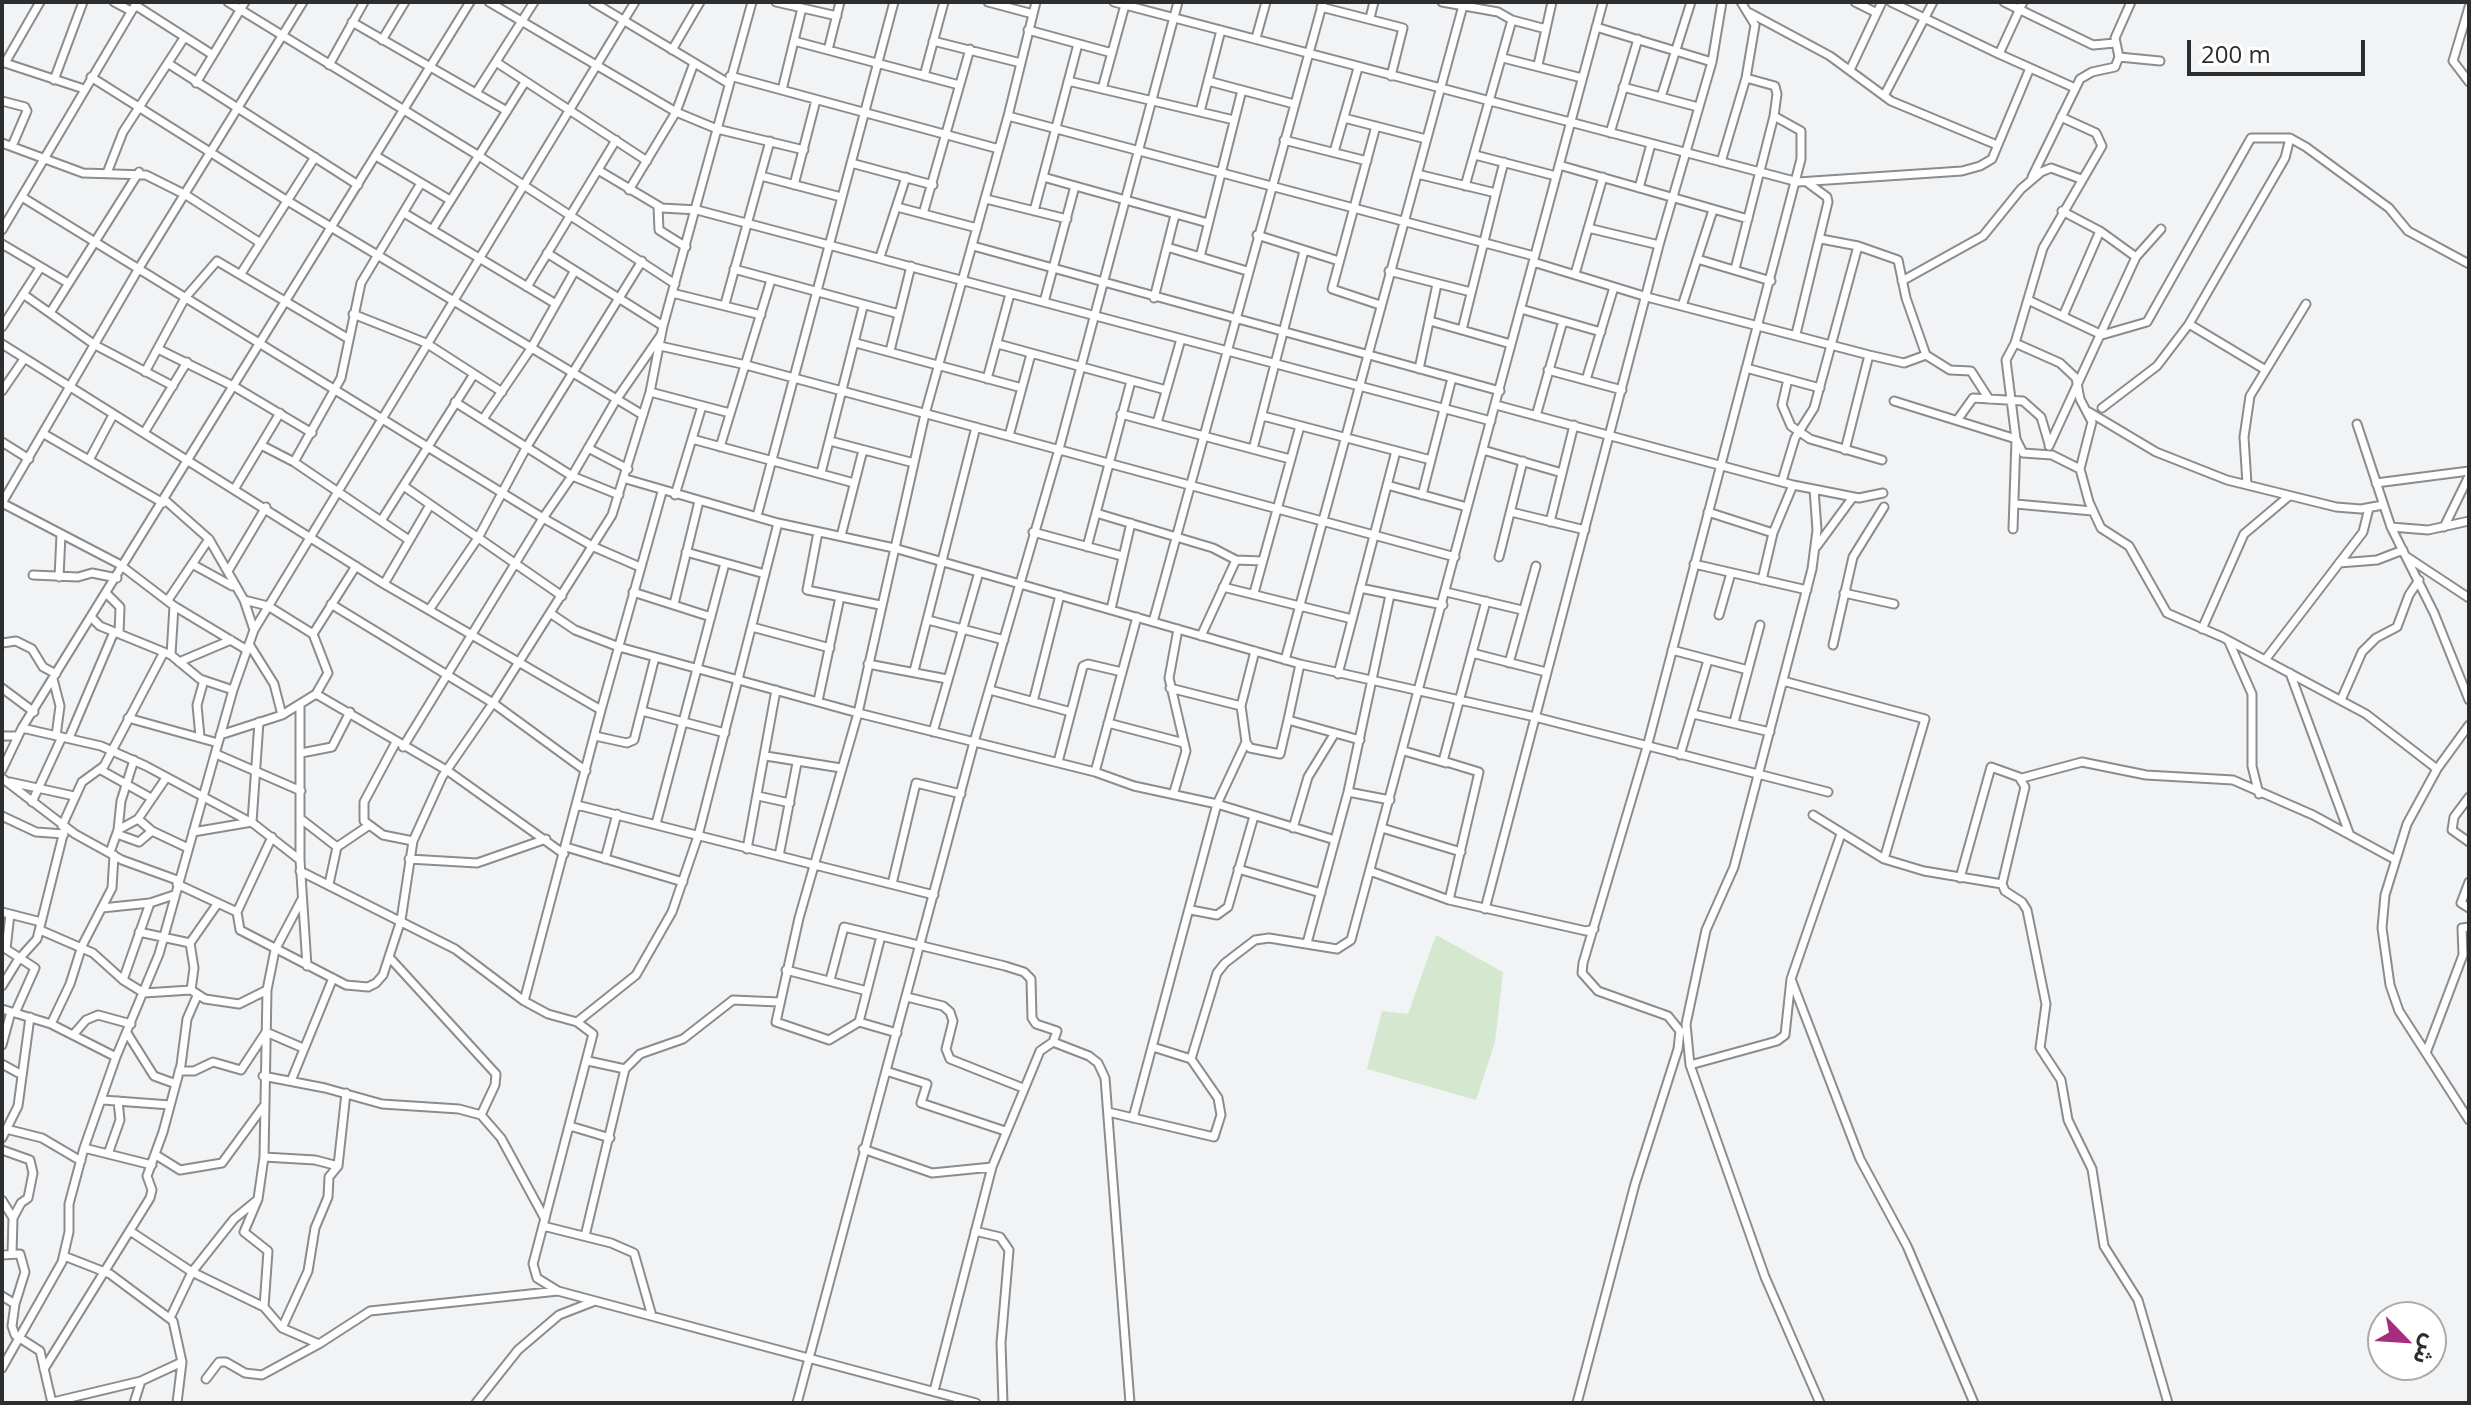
<!DOCTYPE html>
<html>
<head>
<meta charset="utf-8">
<style>
  body { margin:0 }
  #map { position:relative; width:2471px; height:1405px; overflow:hidden; background:#f1f3f5; font-family:"Open Sans","Noto Sans Arabic",sans-serif }
  canvas { display:block }
  .frame { position:absolute; inset:0; border:4px solid #2c2d2e; pointer-events:none }
  .north { position:absolute; left:2367px; top:1301px; width:80px; height:80px; box-sizing:border-box; background:#fff; border:2px solid #ababab; border-radius:50%; rotate:115deg; font-size:22px; font-weight:700; line-height:32px; text-align:center; color:#2c2d2e }
  .north::after { content:''; display:block; margin:auto; width:28px; height:36px; background:#a82c7e; clip-path:polygon(50% 0,100% 100%,50% 72%,0 100%) }
  .scale { position:absolute; left:2187px; top:40px; width:178px; height:36px; box-sizing:border-box; border:4px solid #2c2d2e; border-top:0; padding-left:10px; font-size:24px; line-height:28px; white-space:nowrap; color:#2c2d2e; -webkit-text-stroke:6px #fff; paint-order:stroke }
</style>
</head>
<body>
<div id="map">
<canvas width="2471" height="1405"></canvas>
<div class="frame"></div>
<div class="north">ش</div>
<div class="scale">200 m</div>
</div>
<script>
const c = document.querySelector('canvas').getContext('2d');
c.lineJoin = 'round';
function fill(path, color) { c.fillStyle = color; c.fill(path, 'evenodd'); }
const poly = rows => new Path2D(rows.map(r => 'M' + r).join(''));
function trace(path, color, width, dash) { c.strokeStyle = color; c.lineWidth = width; c.lineCap = dash ? 'butt' : 'round'; c.setLineDash(dash || []); c.stroke(path); }
fill(poly([
  [1436,935,1503,972,1495,1042,1476,1100,1367,1069,1382,1011,1408,1014]
]), '#d3e8cf');
const minor = poly([
  [114,2,131,11],
  [228,2,479,156,675,284],
  [489,2,676,112,717,129,804,150],
  [593,2,728,83],
  [776,2,837,16],
  [988,2,1033,14],
  [1114,2,1798,182,1962,171,1980,166,1992,159,2030,68],
  [1442,2,1498,12,1512,20,1546,29],
  [1855,2,1877,13],
  [1891,2,1999,54,2023,2],
  [2004,2,2093,45,2115,43],
  [135,5,213,55],
  [1321,7,1403,28,1391,76],
  [2469,7,2453,61,2469,82],
  [1750,13,1830,56,1891,101,1997,145],
  [1370,18,1374,2],
  [352,22,507,111],
  [1596,27,1712,62],
  [1028,30,1112,53],
  [1256,38,1266,2],
  [382,40,405,2],
  [794,41,959,85],
  [933,41,1021,63],
  [672,50,700,2],
  [828,50,840,2],
  [1999,54,2075,88],
  [2119,57,2160,61],
  [1503,58,1582,78],
  [2,62,84,89],
  [496,62,647,161],
  [5,63,40,2],
  [169,64,358,185],
  [329,65,364,2],
  [1538,65,1552,2],
  [1850,70,1882,2],
  [730,76,999,149],
  [924,76,944,2],
  [91,77,286,200,643,415],
  [54,80,83,2],
  [1068,81,1234,120],
  [1208,81,1294,104],
  [196,83,245,2],
  [1623,87,1698,107],
  [1102,89,1125,5],
  [782,90,802,8],
  [476,93,534,2],
  [1884,96,1933,2],
  [1661,97,1691,2],
  [2,101,25,107,27,111,12,146],
  [1200,112,1221,30],
  [1008,116,1534,256],
  [1344,118,1426,139],
  [1376,126,1332,289,1380,305],
  [1610,133,1638,39],
  [1284,140,1367,161],
  [2,143,83,173,146,175,186,195,259,242],
  [1334,152,1358,68],
  [1475,155,1556,176],
  [376,156,450,200],
  [1721,162,1746,78],
  [851,163,933,185],
  [1559,165,1748,219],
  [598,170,662,208,697,210,1491,421],
  [107,173,123,132,184,38],
  [1417,174,1496,193,1504,162],
  [761,176,841,197],
  [1043,177,1208,223],
  [2032,177,2080,79,2092,72,2115,67,2119,57,2115,38,2131,2],
  [794,185,816,100],
  [1465,186,1512,20],
  [1639,188,1651,144],
  [629,190,676,112,694,63],
  [22,197,543,518,594,547,640,567],
  [986,199,1067,219],
  [658,206,659,230,686,247],
  [897,207,977,228],
  [1034,211,1078,44],
  [2062,211,2100,231,2136,257],
  [404,213,556,304],
  [923,214,970,49],
  [1588,228,1659,245],
  [2,230,137,2],
  [432,230,525,82],
  [1257,235,1339,261],
  [1821,239,1858,246,1898,260,1906,298,1926,355,1950,370,1971,371,1989,399],
  [2,244,68,283],
  [973,246,1500,391],
  [1167,247,1247,271],
  [547,253,663,326],
  [880,257,906,177],
  [1200,257,1242,90],
  [1697,259,1771,281],
  [1533,262,1647,297,1869,355,1904,363,1926,355],
  [734,269,899,314],
  [1735,269,1774,116],
  [1389,271,1471,292],
  [242,272,315,157],
  [1575,274,1603,177],
  [1902,281,1983,236,2021,189,2041,172,2051,168,2081,179],
  [527,287,616,140],
  [672,293,761,315],
  [23,294,95,345,173,386],
  [1154,298,1175,215],
  [2028,300,2102,335,2147,322,2251,138,2290,138,2306,147,2389,208,2408,231,2469,264],
  [1044,302,1075,186],
  [725,304,770,141],
  [1682,306,1713,210],
  [1521,309,1601,332],
  [50,313,139,172],
  [353,314,426,343,502,392],
  [2063,316,2100,231],
  [1430,321,1511,344],
  [2189,324,2285,158,2290,138],
  [2,327,40,268],
  [1462,330,1496,193],
  [1796,334,1828,202,1827,197,1808,183],
  [856,343,1022,388],
  [2015,343,2060,363,2076,378,2080,399,2092,422,2080,469,2089,502,2101,528,2129,546,2167,613,2222,637,2366,714,2437,769],
  [2,344,384,584,601,710,524,1001,548,1014,577,1022,593,1034,533,1264,537,1278,558,1291,976,1403],
  [998,344,1166,390],
  [660,346,746,365,1455,557],
  [158,349,235,387,312,433],
  [890,351,911,266],
  [1746,368,1820,388],
  [1419,369,1437,284],
  [1548,370,1622,390],
  [145,372,185,298,217,261,349,339],
  [987,379,1010,294],
  [1788,379,1782,405,1791,426,1810,439,1882,460],
  [1586,380,1614,287],
  [2,391,24,359],
  [650,392,730,413],
  [1894,401,2016,439,2023,453,2052,455,2080,469],
  [455,402,572,476,619,495],
  [1496,405,1793,485,1859,498,1883,493],
  [2102,408,2157,366,2189,324,2264,369],
  [2089,412,2156,452,2227,480,2336,507,2361,509,2383,505],
  [1121,414,1290,459],
  [1263,416,1431,460],
  [1536,416,1563,321],
  [483,419,530,350,574,272],
  [1958,419,1973,398,2023,401,2041,417,2049,444],
  [1157,423,1181,339],
  [2357,424,2391,527,2434,613,2469,700],
  [144,433,187,362],
  [44,434,163,503],
  [1009,436,1031,354],
  [692,439,854,483],
  [830,441,914,463],
  [2,442,29,459],
  [261,445,294,462,409,540],
  [2049,446,2136,257,2161,229],
  [720,447,771,280],
  [588,448,628,469],
  [1253,449,1304,251],
  [1483,450,1562,473],
  [1845,450,1869,355],
  [89,460,113,415],
  [294,462,341,378,361,283,421,183],
  [821,473,863,307],
  [626,479,778,523,894,548,1300,664,1535,717,1828,792],
  [1782,481,1795,438,1814,408,1858,246],
  [2376,483,2469,471],
  [2247,484,2244,437,2250,396,2306,304],
  [1387,485,1467,507],
  [405,487,562,596],
  [235,488,280,413],
  [1814,489,1817,530,1812,569,1734,867,1706,930,1686,1024,1690,1065,1765,1277,1820,1403],
  [675,495,702,406],
  [1422,495,1452,378],
  [165,500,209,539,244,600,254,630],
  [2016,504,2092,511],
  [1511,512,1585,530],
  [1708,512,1773,533],
  [1096,513,1213,548,1236,560,1262,561],
  [757,516,894,2],
  [381,521,474,374],
  [1550,522,1574,425],
  [2391,527,2428,530,2469,521],
  [2444,527,2469,476],
  [2013,529,2016,439,2006,360,2015,343,2043,248,2102,146,2096,133,2061,117],
  [818,532,807,590,880,605],
  [1033,532,1122,556],
  [841,536,863,450],
  [1817,546,1853,497],
  [1087,547,1131,381],
  [686,552,765,574],
  [1499,557,1523,461],
  [2407,557,2469,598],
  [2339,563,2377,560,2403,550],
  [192,564,232,586],
  [1694,564,1807,590],
  [228,571,266,507],
  [33,575,78,577,92,573,117,578],
  [59,577,61,535],
  [1762,580,1773,533,1793,485],
  [384,584,430,505],
  [1223,587,1352,619],
  [1360,588,1443,605],
  [633,592,711,617],
  [1446,592,1522,610],
  [1254,593,1300,426],
  [1844,593,1894,604],
  [107,594,120,607,119,634],
  [168,600,209,539],
  [331,604,493,703,586,771],
  [674,604,699,501],
  [1111,609,1131,523],
  [429,610,478,538,526,448,642,261],
  [550,613,575,630,619,647,858,713,1095,772,1134,786,1217,804,1335,840],
  [1719,615,1731,573],
  [92,618,100,626,171,655,200,679,233,690],
  [928,620,1004,640],
  [1153,622,1323,2],
  [752,627,830,648],
  [2202,629,2244,534,2289,496],
  [313,634,356,566],
  [1201,636,1236,560],
  [2229,642,2252,694,2252,766,2259,794],
  [2,643,16,641,32,649,43,667,56,674],
  [249,644,274,684,282,715],
  [1833,645,1853,557,1884,507],
  [247,650,174,606,119,564,2,503,139,268,303,2],
  [1672,650,1748,670],
  [1472,653,1546,672],
  [171,655,174,606],
  [1285,660,1464,2],
  [2265,660,2363,532,2369,508],
  [179,662,231,640],
  [1509,663,1536,566],
  [868,664,947,679],
  [914,671,976,427],
  [2290,673,2349,833],
  [1338,674,1396,451],
  [53,679,60,706,56,736],
  [1783,681,1925,719,1884,859],
  [2,688,34,712],
  [1170,688,1241,706],
  [990,690,1071,712],
  [316,694,448,771,564,854],
  [2341,700,2362,652,2376,638,2397,627,2409,595,2419,580],
  [818,701,840,597],
  [1033,702,1060,595],
  [300,704,300,860,307,966],
  [601,710,662,492],
  [642,711,725,733],
  [1693,714,1770,732],
  [128,718,218,743],
  [1288,720,1300,664],
  [1734,722,1760,625],
  [1108,723,1184,743],
  [22,728,101,746,146,766,254,824,300,860],
  [933,732,979,572],
  [220,735,282,715,316,694,328,673,313,634,268,606,244,600],
  [2,736,18,736],
  [595,736,627,743,634,740,655,657],
  [200,737,197,705,204,680],
  [69,738,114,632],
  [396,742,364,802,364,821,383,835,413,841],
  [1246,742,1250,748,1280,754,1288,720,1360,740],
  [403,747,543,518,572,476,616,400,661,335],
  [1404,751,1446,763],
  [301,753,332,747,350,712],
  [216,754,301,791],
  [1680,755,1708,660],
  [766,756,841,768],
  [1058,762,1083,666,1088,664,1122,672],
  [2,770,22,728,470,2],
  [101,770,151,798],
  [1095,772,1137,617],
  [2,778,75,834,122,860,177,880],
  [2022,778,2082,762,2146,775,2233,780,2313,815,2394,859],
  [10,782,74,796],
  [1174,792,1186,751,1169,678,1178,629],
  [1348,792,1390,800],
  [758,796,790,803],
  [2469,797,2454,817,2452,830,2469,842],
  [32,802,62,737],
  [577,805,934,895],
  [1813,815,1884,859,1924,871,2002,884],
  [2,816,36,832,64,834],
  [138,819,152,831,188,848],
  [301,819,337,847],
  [656,824,725,563],
  [62,826,82,782,104,766,164,652],
  [1293,828,1308,777,1335,733],
  [1382,828,1461,852],
  [118,830,138,819,166,778],
  [193,832,252,822,259,722],
  [117,834,139,842,152,831],
  [272,837,237,912,240,930,346,985,368,987,376,983,383,975,401,920,413,841,442,777,493,703,612,515,650,392,663,326,752,2],
  [566,847,683,882],
  [747,849,776,690],
  [110,852,118,830,121,801,134,760],
  [779,856,797,763],
  [409,859,477,863,546,839],
  [605,859,617,814],
  [1238,869,1321,893],
  [300,871,455,949,524,1001],
  [1370,871,1449,900,1586,931,1594,929],
  [1960,878,1991,767,2019,777,2025,787,2002,884,2005,891,2022,902,2027,910,2046,1004,2040,1048,2061,1080,2068,1120,2092,1169,2104,1246,2138,1300,2168,1403],
  [2469,882,2461,903,2469,908],
  [177,884,237,912],
  [329,884,337,847,368,826],
  [892,884,916,783,961,794],
  [1449,900,1479,772,1443,761,1486,601],
  [102,908,150,903,174,895],
  [1485,909,1659,245,1712,62,1722,2],
  [1191,910,1217,915,1228,907,1254,816],
  [2,912,41,922],
  [10,914,6,949,35,968,15,1013],
  [2469,927,2462,928,2463,955,2426,1053,2469,1120],
  [40,930,93,953,123,980,144,993,191,990,205,999,239,1004,267,990,275,950,302,899],
  [139,932,190,943],
  [881,936,859,1022,829,1040,776,1022,799,918,858,713,925,414,1008,116,1036,2],
  [1307,943,1348,792,1390,595],
  [389,957,496,1074,495,1085,481,1115],
  [786,970,867,991],
  [1791,979,1860,1159,1907,1246,1974,1403],
  [123,980,150,903],
  [830,980,844,927,1005,966,1024,972,1031,979,1032,1018,1036,1024,1057,1031,1053,1042],
  [2,986,18,960,37,939,65,827],
  [191,990,194,968,190,943,218,903],
  [907,997,943,1006,950,1012,953,1021,946,1049,950,1059,1023,1088],
  [2,1009,51,1024,116,1057],
  [577,1022,636,975,672,912,698,836,778,523],
  [859,1022,897,1033],
  [51,1024,70,984,82,946,112,888,114,855],
  [127,1033,154,1076,176,1084],
  [73,1035,86,1020,98,1015,131,1024],
  [2,1045,11,1012],
  [1153,1047,1191,1059],
  [2426,1053,2399,1011,2390,985,2382,928,2385,895,2407,824,2437,769,2469,725],
  [588,1061,625,1069],
  [2,1064,22,1075],
  [1690,1065,1777,1041,1785,1035,1791,979,1841,834],
  [179,1071,194,1071,213,1062,241,1070,266,1032,303,1048],
  [886,1071,927,1084,921,1103,1005,1131],
  [263,1076,325,1088,382,1104,459,1109,481,1115,501,1138,545,1219],
  [291,1081,333,978],
  [103,1100,170,1105],
  [1108,1112,1214,1137,1221,1115,1218,1098,1191,1059,1217,973,1225,963,1255,940,1269,938,1337,949,1351,940,1603,2],
  [1133,1118,1217,804,1246,742,1241,706,1255,651],
  [570,1126,610,1138],
  [6,1129,42,1138,81,1161],
  [2,1138,18,1106,30,1017],
  [84,1148,152,1165],
  [863,1149,932,1173,992,1167],
  [2,1150,30,1160,33,1173,28,1198,21,1203,13,1218,12,1254],
  [108,1154,120,1120,118,1101],
  [156,1155,180,1170,222,1163,263,1107],
  [264,1157,315,1160,338,1166],
  [2,1200,13,1218],
  [543,1226,611,1243,634,1253,652,1316],
  [130,1231,192,1272,264,1307,282,1328,319,1344,370,1311,558,1291],
  [975,1231,1000,1237,1009,1250,1001,1343,1003,1403],
  [585,1236,625,1069,640,1054,683,1039,733,1000,779,1002],
  [2,1255,20,1254,25,1272,15,1304,12,1326,15,1335,40,1351,52,1403],
  [64,1256,110,1274,173,1321,182,1362,177,1403],
  [2,1296,15,1304],
  [264,1307,268,1251,244,1232,258,1199,264,1157,267,990],
  [170,1318,192,1272,234,1219,256,1201],
  [282,1328,308,1271,315,1228,328,1197,329,1177,338,1166,346,1093],
  [2,1368,62,1262,69,1232,69,1204,84,1148,116,1057,159,954,233,690,254,630,635,2],
  [44,1369,150,1198,152,1190,147,1176,163,1132,181,1065,187,1019,197,996],
  [206,1379,219,1362,226,1362,245,1373,262,1375,319,1344],
  [934,1391,992,1167,1040,1051,1053,1042,1089,1056,1098,1063,1105,1078,1130,1403],
  [53,1402,141,1381,182,1362],
  [134,1403,141,1381],
  [476,1403,518,1350,559,1315,595,1301],
  [797,1403,974,742,1059,449,1178,2],
  [1577,1403,1635,1184,1678,1049,1680,1031,1668,1016,1598,991,1582,973,1583,963,1647,747,1801,159,1801,131,1774,116,1777,94,1775,86,1746,78,1755,25,1741,2]
]);
trace(minor, '#8b8c8e', 11);
trace(minor, '#fff', 7);
</script>
</body>
</html>
